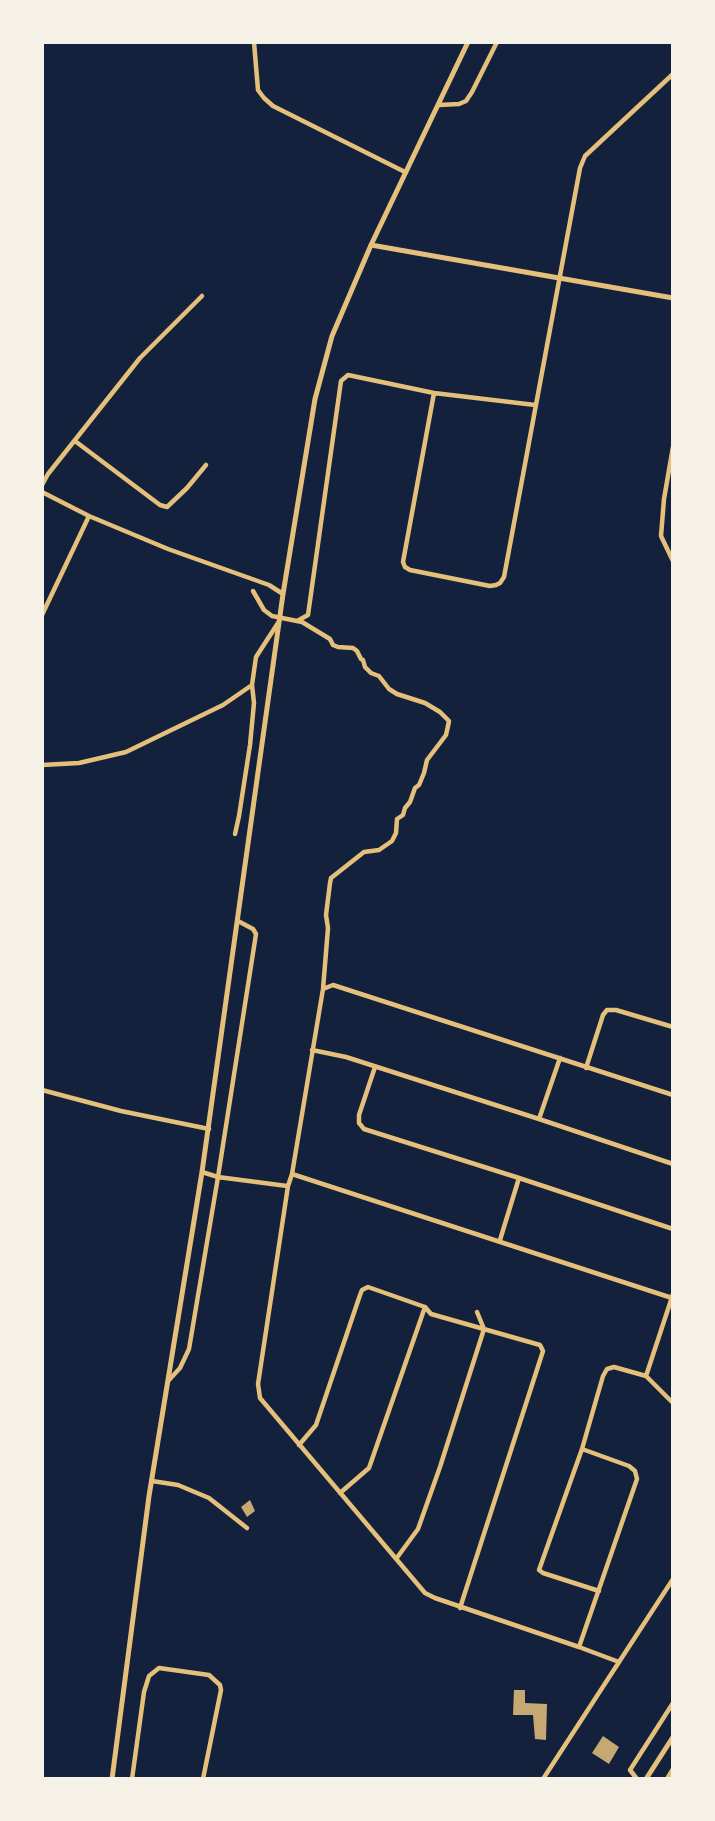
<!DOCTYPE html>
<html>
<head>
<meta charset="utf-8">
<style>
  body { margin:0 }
  #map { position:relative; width:715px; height:1821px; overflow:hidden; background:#14213d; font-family:"Sofia Sans Condensed",sans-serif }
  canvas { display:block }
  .frame { position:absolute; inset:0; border:44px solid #f6f1e7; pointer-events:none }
</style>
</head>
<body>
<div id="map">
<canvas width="715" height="1821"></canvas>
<div class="frame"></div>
</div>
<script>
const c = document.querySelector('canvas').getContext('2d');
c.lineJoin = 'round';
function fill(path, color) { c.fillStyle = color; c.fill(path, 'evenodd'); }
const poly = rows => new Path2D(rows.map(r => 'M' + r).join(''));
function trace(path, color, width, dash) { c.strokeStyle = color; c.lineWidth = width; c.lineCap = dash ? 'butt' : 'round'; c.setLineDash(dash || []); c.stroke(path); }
fill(poly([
  [250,1500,255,1511,247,1517,241,1507],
  [514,1690,525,1690,525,1703,547,1704,546,1740,535,1739,533,1715,513,1715],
  [603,1736,619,1747,609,1764,592,1753]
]), '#c6a872');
trace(poly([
  [254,42,258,90,264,98,273,106,405,172],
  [439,105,459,104,466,101,472,92,497,42],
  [434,393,403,562,405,567,410,570,490,586,496,585,500,583,504,577,580,168,585,156,673,74],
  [75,441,160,505,167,507,187,488,206,465],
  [673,447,664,499,661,536,673,561],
  [42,485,48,474,140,358,202,296],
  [42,492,89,516,168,549,269,585,283,594],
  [253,591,264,610,272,616,297,621,308,615,341,381,348,375,434,393,535,405],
  [42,615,89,516],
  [297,621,302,622,330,639,333,645,338,647,353,648,357,651,361,659,363,660,365,667,371,673,379,676,389,689,397,694,425,703,440,712,449,721,448,726,446,735,427,760,424,773,419,785,415,788,410,802,405,808,403,815,397,819,396,833,392,841,379,850,364,852,331,878,330,883,326,915,328,928,323,989,292,1174,288,1186,258,1384,260,1398,425,1593,435,1598,579,1647,619,1662,673,1579],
  [42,765,79,763,126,752,223,705,252,685,256,657,278,623],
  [235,834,239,816,250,745,254,703,252,685],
  [323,989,333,985,673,1095],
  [312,1050,346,1057,539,1119,673,1164],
  [375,1067,359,1115,359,1123,364,1129,519,1178,673,1229],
  [586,1068,603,1015,607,1010,616,1010,673,1027],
  [42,1090,121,1111,209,1129],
  [539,1119,560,1058],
  [202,1172,218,1177,287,1186],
  [292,1174,672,1298],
  [500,1240,519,1178],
  [673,1294,646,1376,673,1403],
  [169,1380,180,1368,189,1349,218,1177,256,934,253,929,238,921],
  [299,1445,316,1425,360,1295,362,1290,368,1287,425,1307,431,1314,540,1345,543,1351,460,1608],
  [582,1449,539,1570,543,1573,599,1591],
  [152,1481,178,1485,209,1498,247,1528],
  [340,1493,369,1468,425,1307],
  [396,1559,418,1529,440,1467,484,1329,477,1312],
  [579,1647,637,1479,635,1471,629,1466,582,1449,603,1376,607,1369,614,1367,646,1376],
  [132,1779,144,1692,149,1676,159,1668,209,1675,220,1685,221,1690,203,1779],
  [543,1779,619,1662],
  [637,1779,630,1770,673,1703],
  [667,1779,673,1769]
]), '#e5c07b', 4.5);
trace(poly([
  [371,245,673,298],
  [112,1779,149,1496,202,1172,283,594,315,399,332,336,371,245,468,42],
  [646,1779,673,1737]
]), '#e5c07b', 5);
</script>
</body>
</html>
